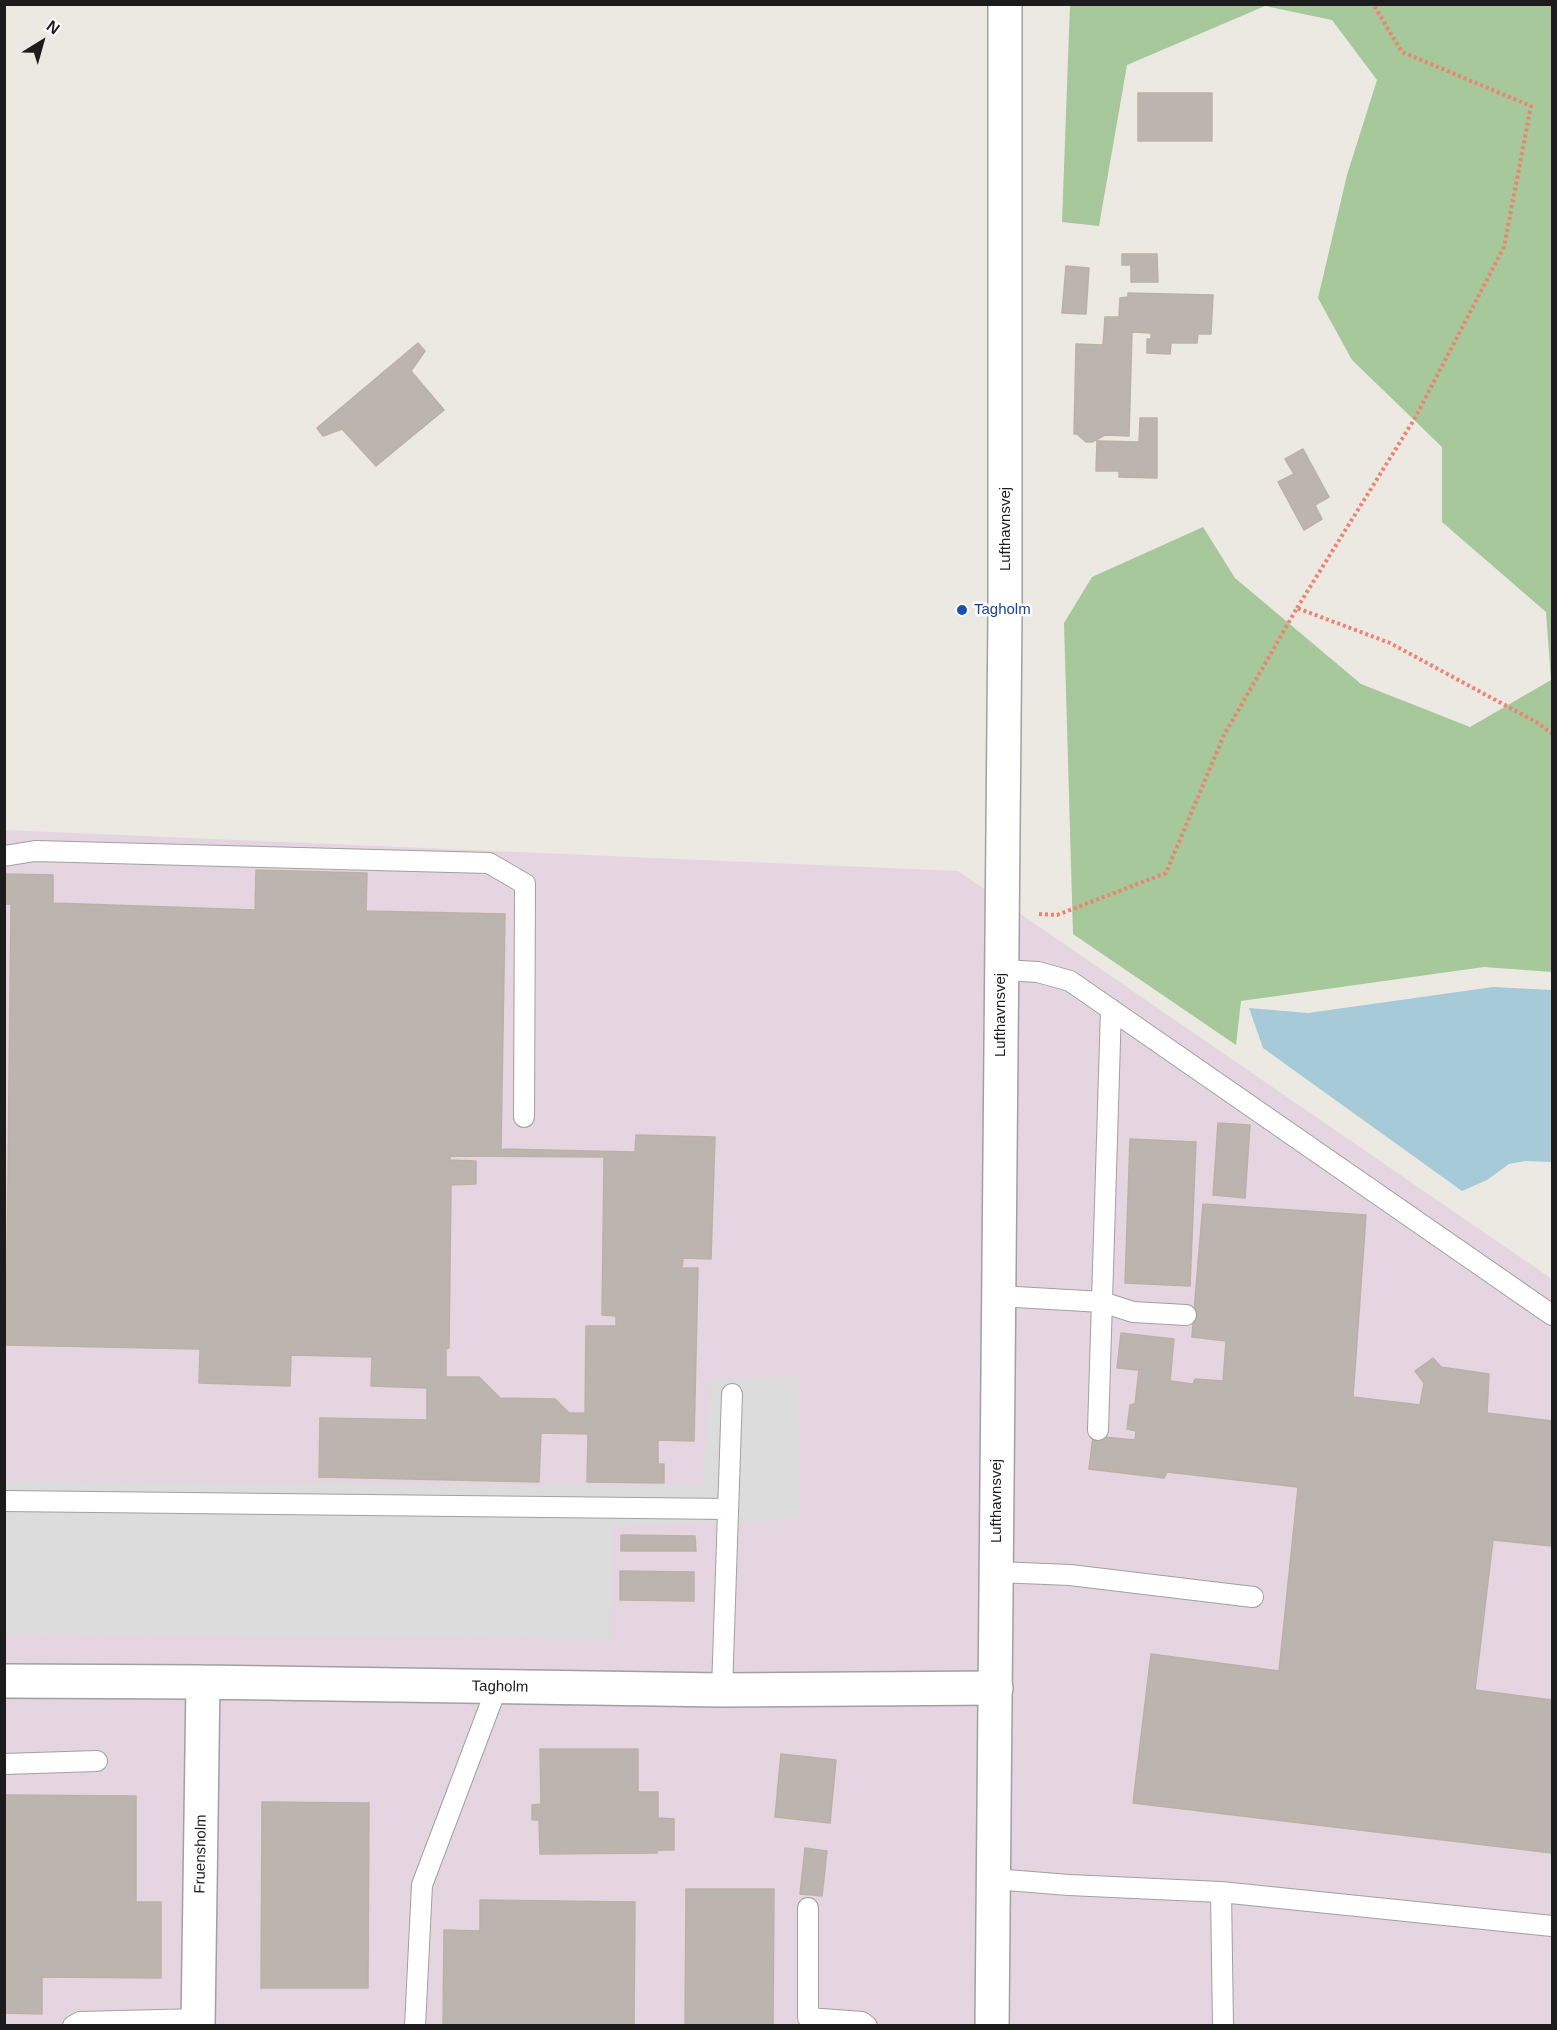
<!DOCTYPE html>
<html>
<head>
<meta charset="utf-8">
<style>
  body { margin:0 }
  #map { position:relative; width:1557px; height:2030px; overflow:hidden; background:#ece9e2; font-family:Arial,sans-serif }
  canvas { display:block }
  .frame { position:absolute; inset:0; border:6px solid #1c1c1c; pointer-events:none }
  .north { position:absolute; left:12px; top:12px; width:60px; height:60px; -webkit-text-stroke:4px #fff; paint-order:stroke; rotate:37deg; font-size:16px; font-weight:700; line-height:24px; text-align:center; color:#1c1c1c }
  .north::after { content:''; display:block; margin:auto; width:21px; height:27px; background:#1c1c1c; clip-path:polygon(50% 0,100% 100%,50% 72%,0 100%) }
</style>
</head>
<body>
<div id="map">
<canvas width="1557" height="2030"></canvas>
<div class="frame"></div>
<div class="north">N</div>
</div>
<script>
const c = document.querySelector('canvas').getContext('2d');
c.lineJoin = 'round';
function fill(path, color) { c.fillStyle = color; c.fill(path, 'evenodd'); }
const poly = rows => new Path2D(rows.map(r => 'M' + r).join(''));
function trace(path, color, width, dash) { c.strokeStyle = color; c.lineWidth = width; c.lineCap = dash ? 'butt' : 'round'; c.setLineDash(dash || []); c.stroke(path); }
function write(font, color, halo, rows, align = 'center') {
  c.font = font + ' Arial,sans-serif'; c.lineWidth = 5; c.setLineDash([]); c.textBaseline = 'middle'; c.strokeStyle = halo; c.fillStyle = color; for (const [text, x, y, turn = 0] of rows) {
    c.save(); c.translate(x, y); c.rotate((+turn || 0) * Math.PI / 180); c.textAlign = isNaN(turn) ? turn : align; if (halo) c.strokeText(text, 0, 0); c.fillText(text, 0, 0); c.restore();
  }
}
fill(poly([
  [5,830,958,871,1552,1279,1552,2025,5,2026]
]), '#e5d5e1');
fill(poly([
  [1070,5,1552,5,1552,972,1484,967,1241,1001,1236,1045,1073,934,1064,623,1092,577,1203,527,1235,578,1361,684,1470,727,1551,680,1546,612,1442,522,1442,447,1352,360,1318,298,1347,175,1377,80,1332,20,1265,6,1127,65,1099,226,1062,222]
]), '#a6c89a');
fill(poly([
  [799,1376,800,1519,613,1527,611,1639,5,1635,5,1481,703,1486,709,1378]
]), '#dcdcdc');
fill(poly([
  [1493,987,1552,990,1552,1162,1525,1161,1509,1164,1487,1180,1462,1191,1263,1048,1249,1008,1308,1013]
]), '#a6cad7');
const building = poly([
  [1138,93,1212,93,1212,141,1138,141,1138,93],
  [1122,254,1157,254,1158,282,1131,282,1131,265,1122,265,1122,254],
  [1066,266,1089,268,1086,314,1062,313,1066,266],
  [1128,293,1213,295,1211,334,1198,334,1197,343,1171,343,1170,354,1147,353,1147,339,1151,339,1151,333,1132,332,1129,436,1105,435,1092,442,1086,442,1077,434,1074,434,1076,344,1103,345,1105,317,1119,317,1120,298,1128,297,1128,293],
  [418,343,425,351,411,371,444,410,376,466,342,429,323,436,317,428,418,343],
  [1140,418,1157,418,1157,478,1119,477,1119,471,1096,471,1097,441,1139,442,1140,418],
  [1303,449,1329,497,1315,505,1322,519,1304,530,1278,482,1294,474,1285,459,1303,449],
  [256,870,367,873,366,911,505,914,501,1149,635,1152,636,1135,715,1137,711,1259,683,1258,682,1268,698,1268,694,1441,658,1440,658,1464,664,1464,664,1483,587,1482,588,1434,541,1433,539,1482,319,1477,320,1418,427,1420,427,1388,371,1386,372,1357,291,1355,290,1386,199,1383,200,1349,6,1345,11,904,4,904,4,874,53,875,53,903,255,910,256,870],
  [450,1156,604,1157,602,1315,616,1316,616,1326,586,1326,585,1413,569,1413,555,1399,500,1398,479,1377,446,1377,446,1349,449,1348,451,1185,476,1184,476,1161,450,1160,450,1156],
  [1218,1123,1250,1125,1245,1198,1213,1195,1218,1123],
  [1130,1139,1196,1142,1190,1286,1125,1283,1130,1139],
  [1203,1204,1366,1215,1353,1397,1420,1405,1424,1383,1415,1371,1433,1358,1441,1367,1489,1374,1487,1413,1552,1421,1552,1546,1493,1540,1475,1690,1552,1700,1552,1853,1133,1803,1151,1654,1279,1671,1298,1487,1167,1472,1164,1478,1089,1469,1093,1436,1135,1440,1136,1431,1127,1429,1130,1405,1135,1404,1139,1370,1117,1368,1121,1333,1174,1339,1170,1381,1193,1384,1195,1379,1223,1381,1226,1341,1192,1337,1192,1335,1203,1204],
  [621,1535,695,1536,696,1551,621,1551,621,1535],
  [620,1571,694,1572,694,1601,620,1600,620,1571],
  [540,1749,638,1749,638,1792,658,1792,658,1818,674,1819,674,1850,657,1850,657,1853,540,1854,539,1820,532,1820,532,1805,541,1804,540,1749],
  [781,1754,836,1760,830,1823,775,1817,781,1754],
  [4,1795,136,1796,136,1902,161,1902,161,1978,42,1977,42,2014,4,2013,4,1795],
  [262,1802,369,1803,368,1988,261,1988,262,1802],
  [805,1848,827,1851,822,1896,800,1894,805,1848],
  [686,1889,774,1889,773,2026,685,2026,686,1889],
  [480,1900,635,1902,634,2026,443,2026,444,1930,480,1931,480,1900]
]);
fill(building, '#bcb5af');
trace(building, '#bdb1a6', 1.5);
const service = poly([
  [4,856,35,851,489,863,525,884,524,1117],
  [1002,970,1038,972,1070,981,1552,1315],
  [999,1296,1102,1302,1133,1312,1186,1315],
  [1098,1430,1111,1009],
  [4,1501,728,1509],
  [997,1572,1070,1575,1253,1597],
  [722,1690,732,1394],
  [4,1764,97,1761],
  [994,1879,1069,1885,1221,1892,1552,1926],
  [1221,1892,1223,2026],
  [808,1908,808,2018,862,2022,867,2026],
  [73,2026,80,2022,199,2019],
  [415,2026,422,1885,497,1687]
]);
const minor = poly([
  [4,1681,203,1682,722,1690,996,1688],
  [198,2026,203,1682]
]);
const tertiary = poly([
  [992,2026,1005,612,1005,4]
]);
trace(service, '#a0a0a0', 22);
trace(minor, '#a0a0a0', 36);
trace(tertiary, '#a0a0a0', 36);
trace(poly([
  [1297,608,1415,418,1504,247,1531,106,1402,52,1373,4],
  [1039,914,1057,915,1166,873,1224,735,1297,608,1390,643,1538,723,1552,734]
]), '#ed8373', 4, [3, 3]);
trace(service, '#fff', 20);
trace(minor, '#fff', 33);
trace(tertiary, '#fff', 33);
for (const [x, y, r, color] of [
  [962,610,6,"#1a4fb4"]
]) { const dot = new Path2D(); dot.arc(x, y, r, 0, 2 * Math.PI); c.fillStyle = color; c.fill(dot); trace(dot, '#fff', 2); }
write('15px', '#1c1c1c', '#fff', [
  ["Lufthavnsvej",1006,529,-90],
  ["Lufthavnsvej",1001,1015,-90],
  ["Lufthavnsvej",997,1501,-90],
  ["Tagholm",500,1687,1],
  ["Fruensholm",201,1854,-89]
]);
write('15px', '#164399', '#fff', [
  ["Tagholm",974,610]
], 'left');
</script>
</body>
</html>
